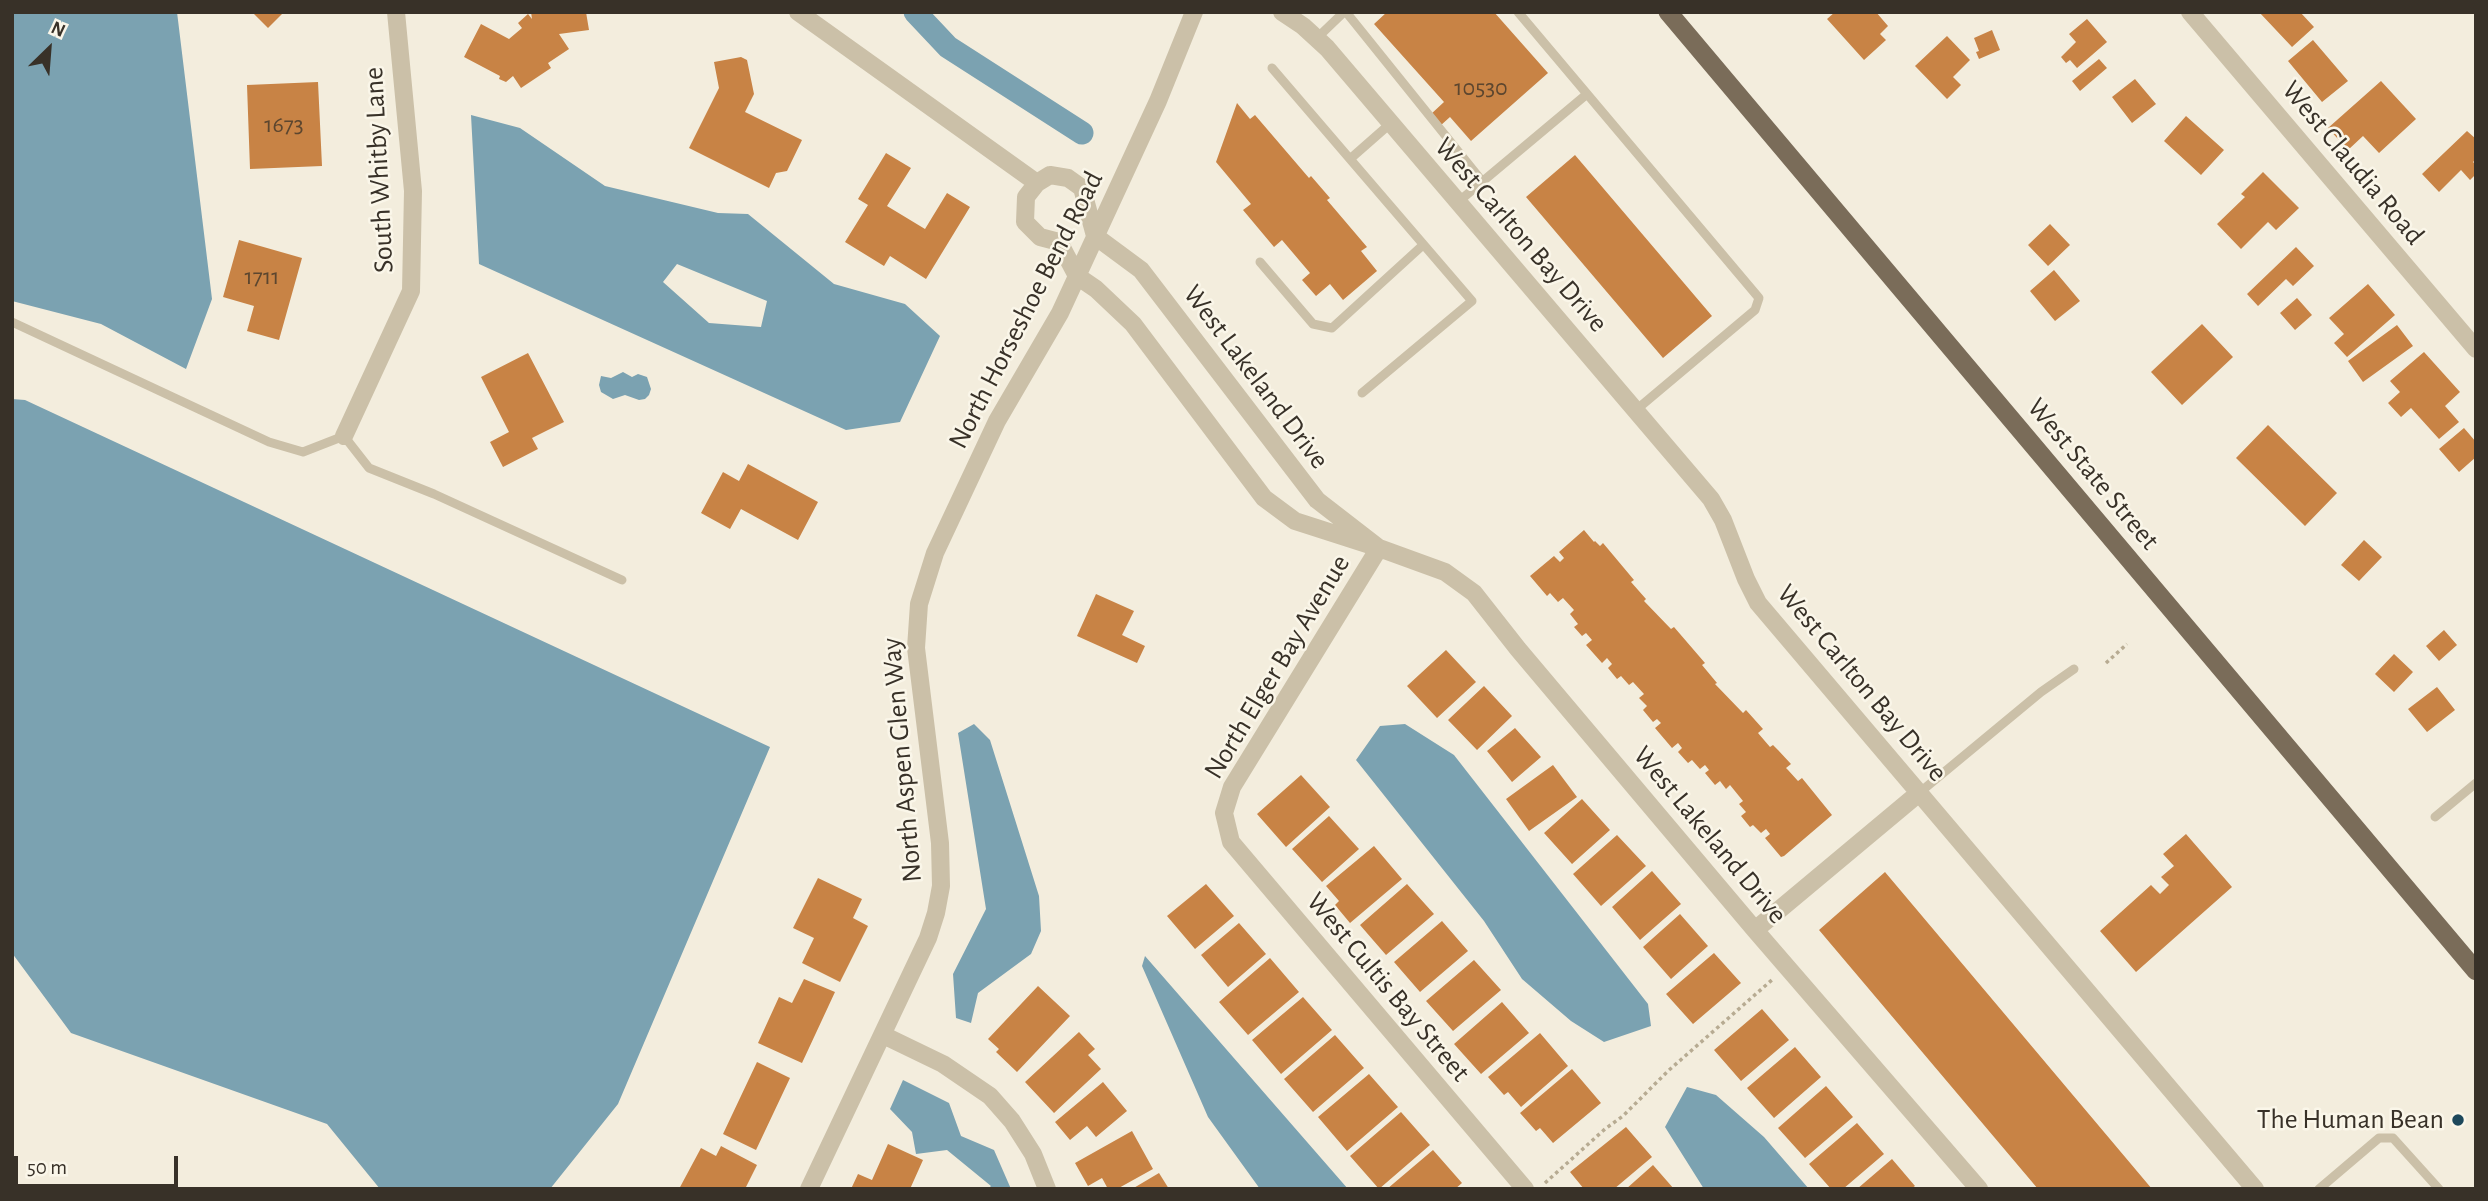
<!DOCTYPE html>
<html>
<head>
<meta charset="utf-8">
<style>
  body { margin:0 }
  #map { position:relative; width:2488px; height:1201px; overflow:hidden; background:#f3eddd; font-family:"Alegreya Sans",sans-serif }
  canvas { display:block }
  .frame { position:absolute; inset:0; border:14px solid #383128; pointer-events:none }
  .north { position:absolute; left:14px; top:14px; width:70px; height:70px; -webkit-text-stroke:5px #faf6e9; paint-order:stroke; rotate:25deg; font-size:19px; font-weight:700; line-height:28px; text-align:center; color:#383128 }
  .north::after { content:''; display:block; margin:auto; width:24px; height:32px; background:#383128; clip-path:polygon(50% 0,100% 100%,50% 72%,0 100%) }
  .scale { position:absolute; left:14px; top:1156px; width:164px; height:32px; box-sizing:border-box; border:4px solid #383128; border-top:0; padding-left:9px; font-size:21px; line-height:24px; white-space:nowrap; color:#383128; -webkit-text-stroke:5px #faf6e9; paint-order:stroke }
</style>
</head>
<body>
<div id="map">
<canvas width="2488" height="1201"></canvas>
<div class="frame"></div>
<div class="north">N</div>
<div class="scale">50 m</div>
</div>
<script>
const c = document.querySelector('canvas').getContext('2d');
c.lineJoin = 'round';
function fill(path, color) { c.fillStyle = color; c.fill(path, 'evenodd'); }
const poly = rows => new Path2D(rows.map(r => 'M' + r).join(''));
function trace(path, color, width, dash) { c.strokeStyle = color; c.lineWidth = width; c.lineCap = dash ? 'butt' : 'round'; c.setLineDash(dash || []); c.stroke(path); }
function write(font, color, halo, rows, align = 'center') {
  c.font = font + ' "Alegreya Sans",sans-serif'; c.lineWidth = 5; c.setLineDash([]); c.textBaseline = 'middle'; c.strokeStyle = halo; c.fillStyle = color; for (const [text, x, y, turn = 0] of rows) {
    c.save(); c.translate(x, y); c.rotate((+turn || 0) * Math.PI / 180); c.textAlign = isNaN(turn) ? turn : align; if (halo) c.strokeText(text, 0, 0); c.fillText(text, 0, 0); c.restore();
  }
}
fill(poly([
  [12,12,177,12,212,299,186,369,101,324,12,301],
  [471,115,520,128,605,186,718,213,748,214,834,284,905,304,940,336,900,422,846,430,479,264],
  [677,264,767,301,761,327,709,323,663,282],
  [623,372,632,377,638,374,647,377,651,389,649,395,645,399,639,400,625,395,613,399,601,392,599,385,601,376,611,378],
  [12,399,25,400,770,747,618,1104,550,1189,380,1189,327,1124,71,1033,12,953],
  [974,724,990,740,1039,896,1041,931,1031,954,978,993,971,1023,956,1018,953,974,986,909,958,733],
  [1405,724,1454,755,1648,1004,1651,1026,1604,1042,1571,1021,1522,979,1484,921,1356,760,1380,726],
  [1145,956,1348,1189,1260,1189,1208,1117,1142,966],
  [903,1080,949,1103,961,1136,994,1150,1011,1189,988,1189,991,1186,947,1150,916,1154,912,1132,890,1109],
  [1687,1087,1716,1095,1764,1137,1809,1189,1704,1189,1665,1127]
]), '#7ba2b1');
trace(poly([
  [915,12,948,47,1082,133]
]), '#7ba2b1', 23);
fill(poly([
  [252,12,284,12,268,28],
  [531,12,586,12,589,30,559,34,569,49,548,63,551,68,521,88,513,76,506,82,499,79,500,76,464,57,481,24,509,39,522,28,518,23,528,14,532,19],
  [1387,12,1494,12,1548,73,1471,141,1450,117,1440,126,1430,115,1444,102,1374,24],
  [1835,12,1876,12,1888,26,1880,34,1886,40,1864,60,1827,19],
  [2259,12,2300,12,2314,27,2292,47],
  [2087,19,2107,42,2077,68,2070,60,2066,63,2061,57,2076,42,2069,34],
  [1992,30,2000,50,1979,59,1976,52,1979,51,1974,38],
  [1947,36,1970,60,1953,77,1961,85,1947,99,1915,66],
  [2313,40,2348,81,2322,102,2288,61],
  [741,57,747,60,754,94,745,112,802,140,787,171,776,173,769,188,689,148,719,88,714,62],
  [2099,59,2107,68,2080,91,2072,81],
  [2135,79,2156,104,2132,123,2112,97],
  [2381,81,2416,119,2379,153,2363,136,2348,150,2328,128],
  [318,82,322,166,250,169,247,85],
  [1237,103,1250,119,1255,115,1309,178,1311,176,1330,198,1327,200,1367,247,1361,251,1377,271,1343,300,1330,284,1316,296,1302,280,1310,273,1282,240,1274,247,1243,210,1251,204,1216,162],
  [2186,116,2224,150,2201,175,2164,141],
  [2467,131,2476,139,2476,159,2473,162,2476,165,2476,174,2470,180,2461,170,2439,192,2422,174],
  [886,153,911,168,887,206,925,229,947,193,970,207,926,279,890,256,884,266,845,242,868,205,858,199],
  [1575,155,1712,316,1663,358,1526,197],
  [2263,172,2299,208,2276,230,2268,222,2241,249,2217,224,2245,197,2241,194],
  [2050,224,2070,245,2048,266,2028,245],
  [239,240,302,258,279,340,247,331,254,306,223,297],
  [2296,247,2314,266,2293,286,2286,279,2258,306,2247,294],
  [2054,270,2080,301,2055,321,2030,291],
  [2368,284,2395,315,2347,357,2334,343,2344,334,2329,318],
  [2297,298,2312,315,2295,330,2280,313],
  [2202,324,2233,357,2182,405,2151,372],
  [2397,325,2413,346,2363,382,2348,361],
  [2424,352,2460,392,2445,406,2459,422,2439,439,2411,408,2401,417,2388,403,2400,392,2390,381],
  [528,353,564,422,532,438,538,449,503,467,490,442,509,432,481,377],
  [2268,425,2337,493,2305,526,2236,458],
  [2464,428,2476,442,2476,457,2459,472,2439,449],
  [748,464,818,502,798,540,741,509,730,529,701,513,723,472,739,481],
  [1584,530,1594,542,1595,541,1600,546,1603,543,1634,580,1631,582,1646,599,1644,601,1671,629,1674,627,1705,663,1702,665,1717,683,1715,684,1743,713,1746,710,1763,729,1758,733,1770,747,1773,745,1778,750,1791,764,1786,768,1788,770,1798,781,1802,778,1832,815,1784,856,1781,857,1765,838,1770,834,1766,829,1761,833,1753,825,1750,827,1741,816,1746,812,1739,804,1743,801,1730,785,1726,789,1720,781,1715,785,1705,773,1709,770,1705,765,1700,769,1692,760,1688,763,1678,752,1682,748,1678,743,1672,748,1655,728,1661,723,1657,719,1653,722,1643,710,1647,706,1639,698,1644,694,1633,682,1629,685,1621,676,1617,679,1608,668,1612,664,1607,658,1602,663,1586,645,1592,640,1586,633,1582,636,1574,627,1578,624,1570,614,1574,610,1563,598,1558,602,1550,593,1547,596,1530,576,1554,556,1560,562,1564,558,1559,552],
  [2364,540,2382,557,2359,581,2341,565],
  [1096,594,1134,611,1122,635,1145,646,1137,663,1077,636],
  [2444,630,2457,645,2439,661,2426,646],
  [1446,650,1476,682,1437,718,1407,686],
  [2394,654,2413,672,2394,692,2375,674],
  [1484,686,1512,716,1477,750,1448,720],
  [2437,687,2455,710,2427,732,2408,709],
  [1515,728,1541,757,1512,782,1487,751],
  [1553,765,1577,797,1529,831,1506,799],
  [1301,775,1330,807,1286,847,1257,814],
  [1582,799,1610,830,1572,864,1544,833],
  [1329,816,1359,849,1322,882,1292,849],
  [2186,834,2232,887,2136,972,2100,931,2151,885,2160,894,2169,885,2161,877,2174,866,2163,854],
  [1617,835,1646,866,1601,906,1573,874],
  [1374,846,1402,879,1350,923,1335,905,1339,901,1326,886],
  [1652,871,1681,904,1640,940,1612,907],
  [1885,872,2152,1189,2038,1189,1819,930],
  [818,878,862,899,853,918,868,926,840,982,802,963,814,938,793,928],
  [1206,884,1234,916,1195,949,1167,916],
  [1407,884,1434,914,1386,955,1360,925],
  [1680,914,1708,946,1671,979,1643,947],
  [1442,921,1468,951,1420,992,1394,962],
  [1239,923,1266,954,1228,987,1201,955],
  [1714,953,1741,983,1693,1024,1666,994],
  [1270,958,1299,992,1248,1035,1219,1002],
  [1474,960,1501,990,1453,1031,1426,1001],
  [804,979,835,992,802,1063,758,1043,779,997,792,1003],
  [1038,986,1070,1016,1017,1072,996,1052,999,1049,988,1039],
  [1303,997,1332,1030,1281,1074,1252,1040],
  [1502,1002,1529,1033,1481,1074,1454,1044],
  [1762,1009,1789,1040,1741,1081,1714,1050],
  [1079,1032,1095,1049,1088,1055,1101,1069,1054,1113,1025,1082],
  [1540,1033,1568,1066,1521,1107,1508,1092,1504,1095,1488,1077],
  [1335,1035,1364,1068,1313,1112,1284,1079],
  [1795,1047,1821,1077,1774,1118,1747,1088],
  [757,1062,790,1078,756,1150,723,1134],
  [1572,1069,1601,1103,1553,1143,1540,1128,1536,1131,1520,1113],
  [1369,1074,1398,1107,1347,1151,1318,1117],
  [1103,1082,1127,1111,1096,1137,1087,1126,1070,1140,1055,1122],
  [1826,1086,1853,1117,1805,1158,1778,1128],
  [1401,1112,1430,1145,1379,1189,1350,1156],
  [1857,1123,1884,1154,1843,1189,1831,1189,1809,1164],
  [1626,1127,1652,1157,1614,1189,1584,1189,1570,1172],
  [1132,1131,1153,1169,1117,1189,1108,1189,1102,1178,1088,1186,1075,1163],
  [888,1144,923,1160,910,1189,851,1189,858,1174,872,1180],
  [721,1146,757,1165,745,1189,679,1189,701,1148,716,1156],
  [1433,1150,1462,1183,1455,1189,1387,1189],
  [1892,1159,1915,1186,1911,1189,1857,1189],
  [1653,1165,1674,1189,1626,1189],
  [1159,1173,1169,1189,1132,1189]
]), '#c88345');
trace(poly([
  [2106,663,2127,644],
  [1545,1183,1605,1129,1623,1116,1668,1071,1773,979]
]), '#b7ab92', 3.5, [3.5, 3.5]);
trace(poly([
  [1346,12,1482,181],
  [1518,12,1759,298,1755,310,1636,410],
  [1317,38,1344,12],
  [1272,68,1350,159],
  [1458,202,1587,94],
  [1260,262,1313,324,1332,328,1423,245],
  [12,322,269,442,303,452,344,436,369,468,434,494,622,580],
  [1362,393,1472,301,1350,159,1391,123],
  [1919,793,2041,692,2074,669],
  [2435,817,2476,783],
  [2319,1189,2379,1138,2393,1138,2439,1189]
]), '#cbc0a8', 9);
trace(poly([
  [798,12,1037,183],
  [1282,12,1303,26,1327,48,1711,499,1723,520,1746,579,1758,603,2255,1189],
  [2190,12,2476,349],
  [1050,175,1068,178,1082,188,1095,236,1141,270,1317,500,1379,548,1295,521,1264,498,1133,324,1096,289,1077,276,1059,242,1040,237,1025,222,1026,197,1037,183,1050,175],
  [344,436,411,291,413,191,396,12],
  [1755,930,1919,793],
  [883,1035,943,1064,990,1096,1012,1121,1033,1154,1047,1189],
  [809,1189,928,938,936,913,941,886,940,843,916,648,919,604,935,553,997,421,1060,313,1158,101,1194,12],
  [1525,1189,1231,842,1224,813,1232,787,1379,548,1445,572,1474,593,1518,649,1755,930,1979,1189]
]), '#cbc0a8', 18);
trace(poly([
  [1668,12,2476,971]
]), '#7a6c59', 19);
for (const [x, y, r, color] of [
  [2458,1120,7,"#1d485b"]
]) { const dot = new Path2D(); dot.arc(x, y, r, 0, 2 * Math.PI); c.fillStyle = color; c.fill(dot); trace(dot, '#faf6e9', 2.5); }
write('24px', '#5c462f', null, [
  ["10530",1481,88],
  ["1673",284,125],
  ["1711",262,277]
]);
write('28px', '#383128', '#faf6e9', [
  ["West Claudia Road",2353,163,50],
  ["South Whitby Lane",379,170,-93],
  ["West Carlton Bay Drive",1521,235,49],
  ["North Horseshoe Bend Road",1026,310,-63],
  ["West Lakeland Drive",1256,377,53],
  ["West State Street",2093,474,50],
  ["North Elger Bay Avenue",1277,667,-59],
  ["West Carlton Bay Drive",1862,683,50],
  ["North Aspen Glen Way",902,760,-95],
  ["West Lakeland Drive",1710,835,50],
  ["West Cultis Bay Street",1388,987,50]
]);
write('28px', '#383128', '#faf6e9', [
  ["The Human Bean",2444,1120]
], 'right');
</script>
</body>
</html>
